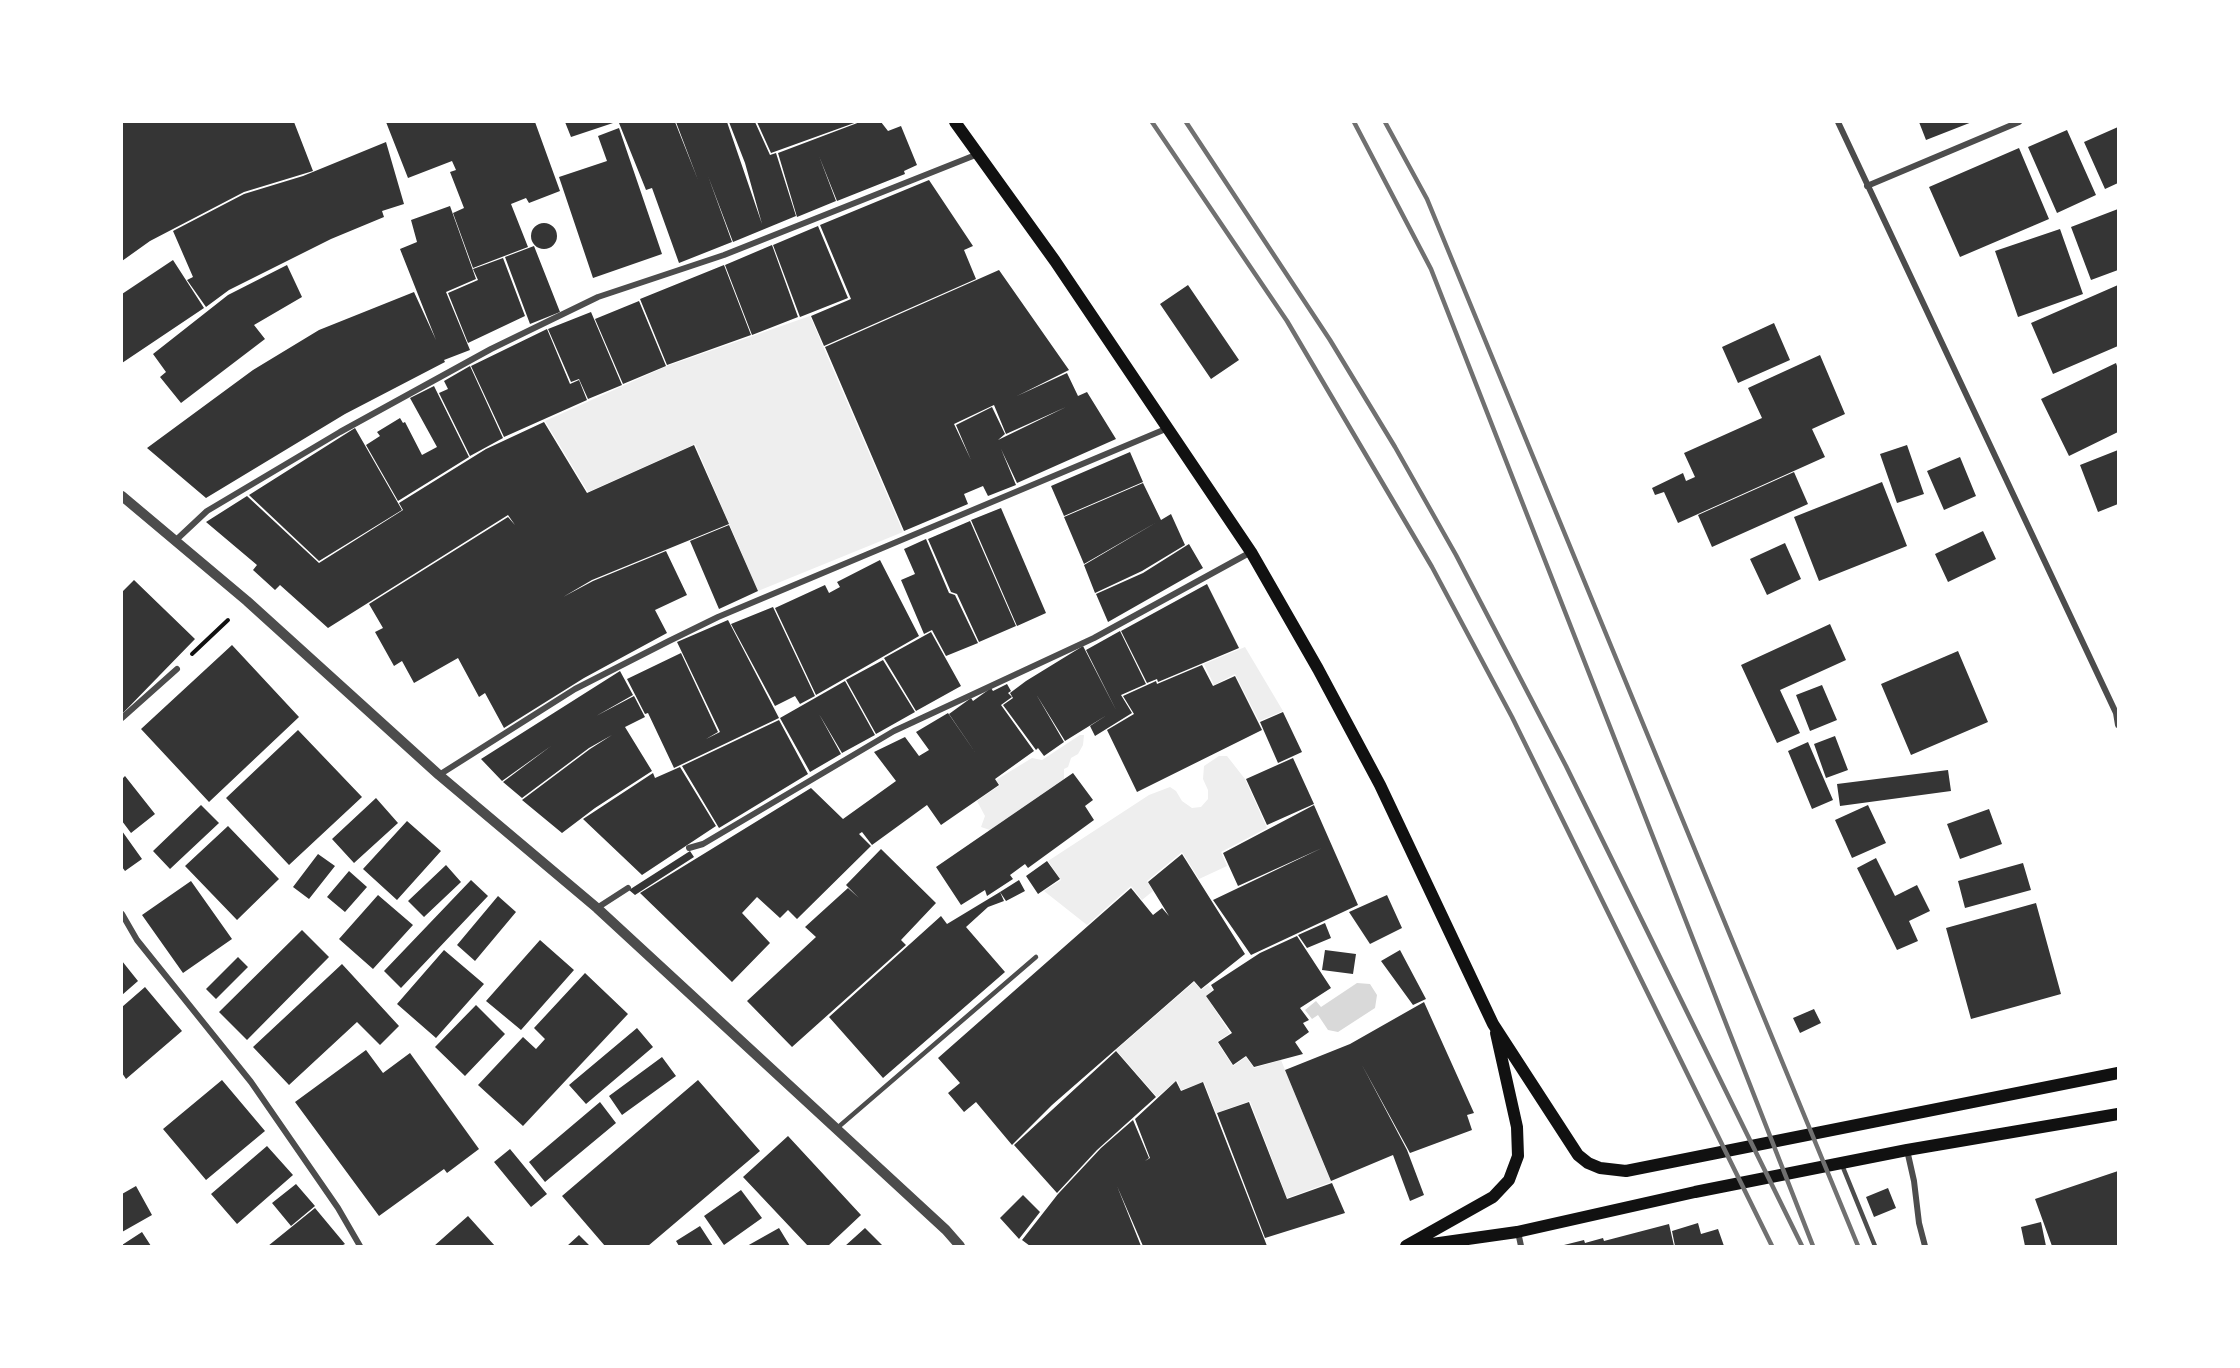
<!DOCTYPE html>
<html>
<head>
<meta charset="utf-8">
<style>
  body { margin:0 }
  #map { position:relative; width:2240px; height:1368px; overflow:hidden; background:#fff; font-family:"DejaVu Sans",sans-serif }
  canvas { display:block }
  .frame { position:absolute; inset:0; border:123px solid #fff; pointer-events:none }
</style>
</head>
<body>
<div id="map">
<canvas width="2240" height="1368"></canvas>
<div class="frame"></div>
</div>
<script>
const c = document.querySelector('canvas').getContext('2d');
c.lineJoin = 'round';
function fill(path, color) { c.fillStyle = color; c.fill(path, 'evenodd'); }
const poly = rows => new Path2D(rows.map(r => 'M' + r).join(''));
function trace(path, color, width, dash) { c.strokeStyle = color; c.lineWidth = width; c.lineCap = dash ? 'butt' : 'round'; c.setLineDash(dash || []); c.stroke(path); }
fill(poly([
  [810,316,903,532,758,591,695,444,588,492,545,421,667,366],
  [1245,647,1283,711,1259,721,1235,674,1214,685,1204,664],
  [1080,735,1084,735,1083,745,1078,754,1071,758,1068,767,1064,769,1064,779,990,830,981,827,985,816,977,801,1000,785,996,780,1032,758,1042,760],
  [1219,756,1227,756,1245,779,1267,828,1221,852,1227,866,1199,879,1182,852,1147,881,1153,891,1142,900,1131,886,1087,925,1044,891,1061,880,1048,861,1149,795,1170,787,1176,791,1182,801,1192,808,1201,807,1208,799,1208,790,1203,779,1204,766],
  [1194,982,1201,990,1208,985,1213,990,1206,996,1230,1033,1217,1042,1233,1066,1246,1057,1254,1068,1281,1060,1331,1182,1287,1198,1250,1101,1216,1113,1204,1082,1181,1090,1177,1080,1157,1097,1116,1050]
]), '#eee');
fill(poly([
  [1357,983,1370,984,1377,995,1375,1008,1338,1032,1328,1030,1318,1015,1312,1019,1305,1010,1316,1001,1321,1007]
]), '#d9d9d9');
fill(poly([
  [122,122,294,122,313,171,244,192,150,241,122,261],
  [386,122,535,122,560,191,529,203,526,198,511,204,528,247,473,268,453,213,464,208,450,172,456,170,452,161,408,178],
  [565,122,616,122,571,137],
  [621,122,675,122,698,180,676,122,727,122,762,224,745,163,729,122,755,122,770,155,776,153,796,216,733,242,708,176,732,242,679,263,652,188,646,190,619,123],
  [757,122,857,122,771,153],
  [860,122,881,122,888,131,901,126,917,165,904,171,905,174,837,201,819,156,836,201,797,217,778,153],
  [1919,122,1972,122,1926,140],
  [2118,127,2118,183,2105,189,2084,142],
  [619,128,662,254,593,278,559,177,607,161,598,136],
  [2067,130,2096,195,2057,213,2028,147],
  [386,142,404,204,382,211,384,217,331,239,229,290,206,307,187,280,193,277,173,231,244,194,303,176],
  [2019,148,2049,219,1960,257,1929,187],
  [929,180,973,246,964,250,976,279,824,346,811,316,851,299,820,225],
  [450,206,476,279,446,292,470,350,444,360,445,362,345,414,206,498,147,448,253,370,319,330,414,292,436,340,400,249,417,242,411,220],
  [2118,209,2118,270,2091,280,2071,227],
  '531 236a13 13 0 1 1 26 0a13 13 0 1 1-26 0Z',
  [818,226,848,298,800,317,773,245],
  [2060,229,2083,294,2018,317,1995,251],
  [772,245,798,317,752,335,725,265],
  [534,246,560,312,530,324,505,257],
  [503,258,525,316,468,343,448,293,478,280,473,269],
  [173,260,204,308,122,363,122,294],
  [287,265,302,297,254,325,265,339,181,403,160,377,166,372,153,354,228,295],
  [724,265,751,335,667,365,640,299],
  [999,270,1069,370,1017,396,1067,373,1078,396,1087,392,1116,439,1017,483,1001,449,1016,485,988,496,983,486,964,494,968,504,904,531,825,347],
  [994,405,1006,434,1066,407,998,440,1005,434,992,407,956,425,971,460,954,424],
  [1188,285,1239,360,1211,379,1160,304],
  [2118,285,2118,346,2053,374,2031,323],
  [639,301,666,366,623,384,595,319],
  [591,312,622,385,588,399,579,379,571,382,548,329],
  [1774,323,1790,360,1738,383,1722,347],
  [547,329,570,384,579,380,587,400,504,437,471,366],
  [1820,355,1845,414,1812,429,1825,457,1678,523,1664,492,1655,495,1652,488,1683,473,1686,481,1695,477,1684,453,1762,418,1748,388],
  [2116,363,2118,369,2118,432,2069,456,2041,399],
  [470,366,503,438,470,456,439,393,448,389,444,381],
  [434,386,469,457,398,501,366,445,380,436,377,432,400,418,403,423,405,422,422,455,437,447,410,398],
  [544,422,587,493,694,445,729,524,592,580,563,597,593,581,666,551,687,595,655,610,667,633,584,678,504,728,485,693,479,697,458,658,414,683,402,661,394,666,375,632,383,628,369,604,508,517,515,525,508,515,328,628,280,585,275,590,253,570,257,565,206,522,247,496,319,563,403,510,399,503,486,449],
  [355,428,402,510,319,561,249,495],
  [1907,445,1924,494,1897,503,1880,454],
  [2118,450,2118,504,2098,512,2080,465],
  [1130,452,1143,482,1064,516,1051,486],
  [1960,457,1976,496,1944,510,1927,471],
  [1794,472,1808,504,1712,547,1698,515],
  [1882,482,1907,546,1819,581,1794,517],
  [1143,483,1161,520,1171,514,1185,545,1142,571,1095,593,1084,565,1157,522,1084,564,1064,517],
  [1001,508,1046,613,1017,626,971,520],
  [970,521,1016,626,979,642,957,594,951,592,928,539],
  [729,525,758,591,719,609,690,541],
  [1983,531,1996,559,1948,582,1935,554],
  [926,539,949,593,955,595,978,643,946,656,932,630,924,634,901,580,915,574,904,549],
  [1785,543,1801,579,1767,595,1750,559],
  [1189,544,1203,568,1108,622,1096,594,1143,573],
  [880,560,919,636,816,695,775,608,825,585,829,593,840,587,837,582],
  [134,580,195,639,122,714,122,592],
  [1207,584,1239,648,1158,682,1157,679,1147,683,1121,631],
  [773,607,815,696,800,704,795,696,775,706,731,624],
  [728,620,779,718,674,768,648,713,645,714,627,679,681,653,718,732,706,739,720,732,677,642],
  [1830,624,1846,660,1780,690,1800,733,1777,743,1741,665],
  [1120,631,1146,684,1121,695,1132,713,1095,736,1090,726,1107,715,1065,741,1036,694,1064,742,1044,756,1038,748,1036,750,1003,705,1013,698,1010,693,1026,681,1083,646,1116,710,1086,650],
  [931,632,961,686,916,711,884,658],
  [232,645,299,717,209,802,141,729],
  [1958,651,1988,722,1911,755,1881,684],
  [883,660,915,712,876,734,846,680],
  [1202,665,1213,686,1235,676,1262,730,1137,792,1107,730,1134,714,1123,696,1156,681,1157,684],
  [620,671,633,695,596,716,634,696,645,717,625,727,652,771,595,808,562,833,522,800,590,749,612,735,589,748,522,798,503,782,551,746,502,781,481,759],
  [845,681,875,735,842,753,819,714,841,754,810,772,780,718],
  [1007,684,1011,691,1008,693,1012,697,1001,705,1034,751,995,779,999,785,941,825,927,805,872,845,862,832,859,834,871,846,797,919,788,910,780,918,757,897,742,913,770,943,732,982,640,893,811,788,843,819,896,781,874,752,905,737,919,756,929,750,916,732,948,713,977,755,949,714,971,698,973,701,991,688,993,691],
  [1822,685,1837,720,1810,731,1796,695],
  [1283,712,1302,752,1278,763,1260,722],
  [779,720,808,774,719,828,682,766],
  [298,730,362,797,289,865,226,798],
  [1835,736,1848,770,1826,778,1814,744],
  [1808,742,1833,800,1812,809,1788,751],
  [1293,758,1314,804,1267,825,1246,779],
  [680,767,716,826,642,875,583,819,653,773,655,778],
  [1948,770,1951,791,1840,806,1837,784],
  [1073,773,1093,800,1085,806,1094,820,1028,868,1025,864,1010,875,1013,879,987,896,985,890,961,905,936,867],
  [125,776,155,814,131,833,122,821,122,779],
  [376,798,398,823,354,863,332,839],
  [201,805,219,823,170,869,153,851],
  [1314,805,1358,905,1251,955,1213,900,1322,848,1238,886,1223,853],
  [1868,805,1886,843,1852,858,1835,820],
  [1989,809,2002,844,1960,859,1947,824],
  [407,821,441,851,397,900,363,869],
  [228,826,279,879,237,920,185,866],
  [122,831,142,859,125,871,122,867],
  [881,849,936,903,901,940,906,945,792,1047,747,1001,816,937,805,927,848,888,859,898,846,885],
  [690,851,694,857,635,895,629,890],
  [318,854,335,866,309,899,293,887],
  [1182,854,1245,954,1201,989,1194,981,1052,1105,1012,1145,976,1102,964,1112,948,1093,960,1083,938,1058,1131,888,1153,915,1162,908,1169,916,1148,882],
  [1876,858,1895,896,1917,885,1930,911,1909,921,1918,941,1897,950,1857,868],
  [1047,861,1060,879,1038,894,1026,876],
  [2023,863,2031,890,1965,908,1958,881],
  [446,865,461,882,424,917,408,901],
  [349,871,367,887,345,912,327,897],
  [471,880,488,896,401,988,384,971],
  [1019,880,1025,891,1006,901,1000,892],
  [191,881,232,939,183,973,142,915],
  [1000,892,1004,901,988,907,966,927,1005,972,883,1078,829,1017,941,916,947,924],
  [378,895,413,925,373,969,339,939],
  [1387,895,1402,928,1370,944,1349,912],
  [498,896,516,912,475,961,457,945],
  [2036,903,2061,994,1971,1019,1946,928],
  [1325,923,1331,938,1307,948,1298,935],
  [302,930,329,957,247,1040,219,1012],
  [1297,936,1331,988,1300,1008,1309,1020,1303,1023,1309,1032,1295,1042,1303,1054,1254,1067,1246,1056,1233,1065,1218,1042,1232,1033,1206,996,1214,990,1211,985,1260,953],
  [540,940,574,970,521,1030,486,1001],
  [444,950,484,984,436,1038,397,1004],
  [1325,950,1356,954,1353,974,1322,970],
  [1400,950,1426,999,1413,1005,1381,961],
  [238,957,248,967,216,999,206,989],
  [122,961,138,981,122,995],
  [342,964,399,1026,380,1045,357,1022,289,1085,253,1047],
  [585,973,628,1014,523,1126,478,1085,523,1037,536,1049,545,1039,534,1028],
  [145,987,182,1031,126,1079,122,1073,122,1007],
  [1424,1002,1474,1113,1467,1115,1472,1130,1410,1153,1362,1065,1407,1150,1424,1195,1410,1201,1393,1155,1331,1181,1285,1070,1350,1044],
  [476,1005,505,1034,465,1076,435,1047],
  [1814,1009,1821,1023,1800,1033,1793,1018],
  [637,1028,653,1047,586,1104,569,1085],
  [366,1050,383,1073,410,1053,479,1149,447,1173,444,1169,379,1216,295,1102],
  [1116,1051,1156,1097,1097,1150,1057,1193,1014,1145],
  [662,1057,676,1076,622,1115,609,1096],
  [222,1080,265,1131,206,1180,163,1129],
  [698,1080,760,1151,648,1246,605,1246,562,1196],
  [1176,1081,1181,1091,1203,1082,1267,1246,1143,1246,1117,1186,1141,1246,1030,1246,1022,1240,1058,1194,1101,1148,1133,1120,1149,1158,1145,1161,1150,1158,1135,1119],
  [600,1102,616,1123,545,1182,529,1162],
  [1249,1102,1287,1199,1332,1183,1345,1213,1265,1238,1217,1113],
  [788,1136,861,1215,828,1246,808,1246,743,1177],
  [267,1146,293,1175,237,1224,211,1194],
  [510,1149,547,1194,531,1207,494,1162],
  [2118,1171,2118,1246,2052,1246,2035,1199],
  [296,1184,315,1206,291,1226,272,1203],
  [136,1186,152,1215,122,1232,122,1194],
  [1888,1188,1896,1208,1874,1217,1866,1197],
  [741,1190,762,1218,724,1245,704,1216],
  [1023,1195,1040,1212,1019,1239,1000,1218],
  [315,1208,345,1244,341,1246,268,1246],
  [468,1216,495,1246,434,1246],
  [2041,1222,2046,1246,2025,1246,2021,1227],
  [1698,1223,1701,1234,1718,1229,1724,1246,1675,1246,1672,1231],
  [1669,1224,1674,1246,1560,1246,1584,1240,1585,1243,1603,1238,1604,1241],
  [700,1226,713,1246,679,1246,676,1241],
  [779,1228,790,1246,747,1246],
  [865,1228,883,1246,845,1246],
  [142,1232,151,1246,122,1246,122,1245],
  [579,1235,590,1246,567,1246]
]), '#353535');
trace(poly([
  [192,654,228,620]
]), '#111', 4);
trace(poly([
  [836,1129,1036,957],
  [1842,1165,1875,1246]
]), '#4c4c4c', 4.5);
trace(poly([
  [1838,122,2116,713,2118,725],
  [1867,186,2019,122],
  [175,541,207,511,340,432,491,349,598,297,724,255,978,154],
  [122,718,177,669],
  [439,775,575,689,669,641,718,617,1168,428],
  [689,848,703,844,894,731,1094,638,1251,552],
  [597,908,628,888],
  [122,914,137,940,251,1082,338,1208,360,1246],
  [1907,1150,1914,1181,1919,1223,1925,1246],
  [1518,1232,1521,1246]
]), '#4c4c4c', 6);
trace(poly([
  [122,496,247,601,439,775,597,908,946,1230,960,1246]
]), '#4c4c4c', 10);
trace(poly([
  [955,122,1055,261,1251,552,1318,669,1380,785,1493,1024,1578,1155,1588,1163,1600,1168,1626,1171,2118,1073],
  [1406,1246,1493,1197,1509,1180,1518,1156,1517,1127,1496,1033],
  [1418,1246,1517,1232,1695,1192,1907,1150,2118,1114]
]), '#111', 12);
trace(poly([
  [1152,122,1287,321,1432,567,1512,717,1772,1246],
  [1186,122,1330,340,1395,447,1456,555,1566,766,1802,1246],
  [1354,122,1431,269,1813,1246],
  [1385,122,1427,199,1858,1246]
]), '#707070', 4.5);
</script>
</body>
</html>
